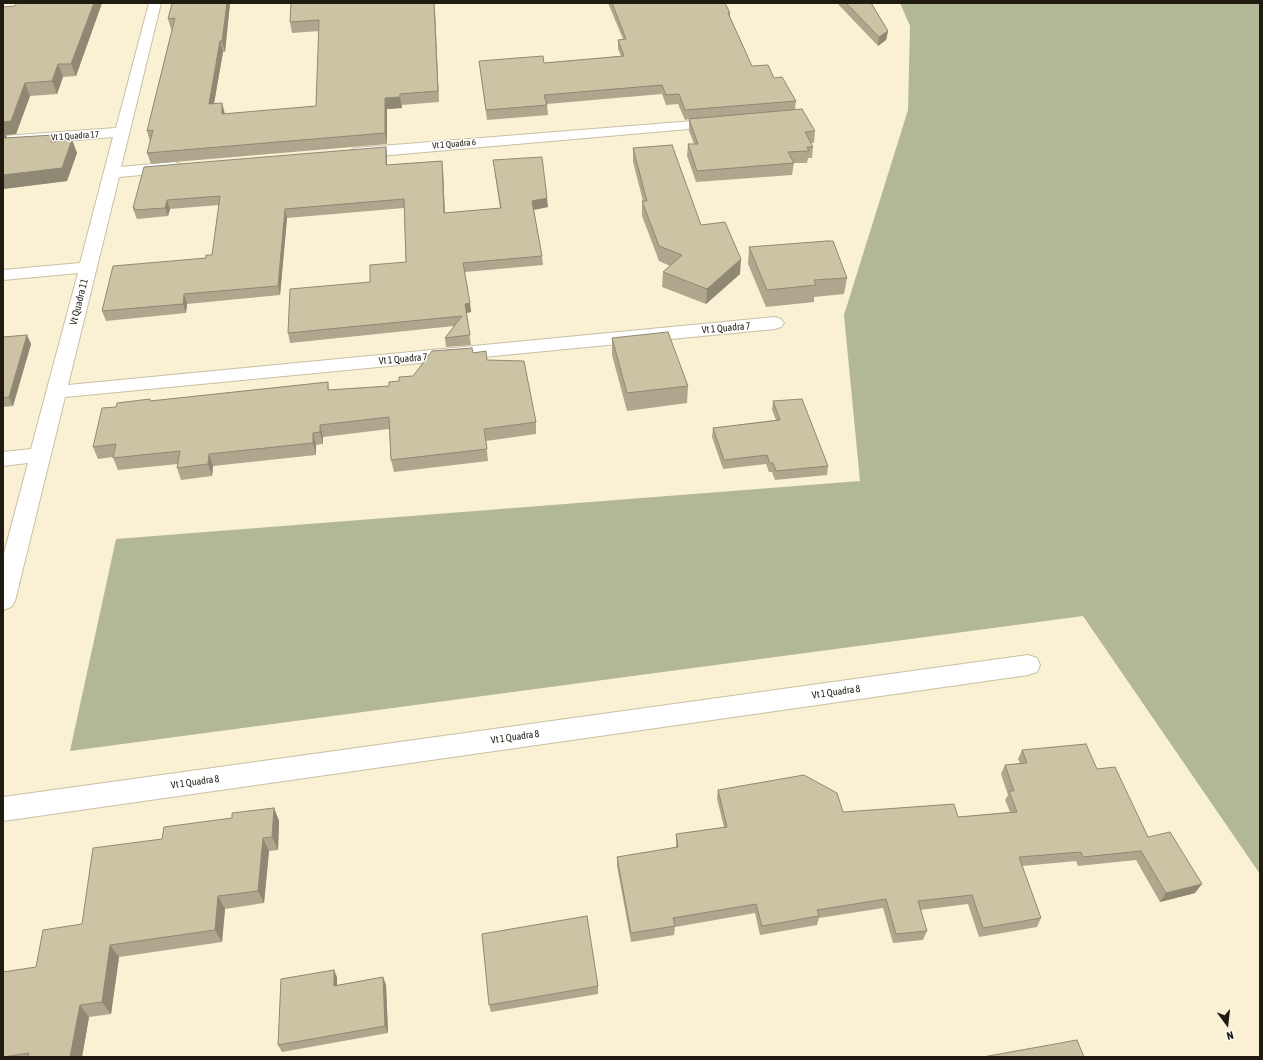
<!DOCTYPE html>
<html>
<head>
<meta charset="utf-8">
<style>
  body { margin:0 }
  #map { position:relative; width:1263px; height:1060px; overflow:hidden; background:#faf0d4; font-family:"Asap Condensed",sans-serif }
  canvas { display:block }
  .frame { position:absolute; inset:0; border:4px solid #1f1b11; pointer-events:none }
  .north { position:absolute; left:1207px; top:1004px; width:40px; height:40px; -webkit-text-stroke:3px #fefefe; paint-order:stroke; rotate:165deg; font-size:11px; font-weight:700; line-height:16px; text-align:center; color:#1f1b11 }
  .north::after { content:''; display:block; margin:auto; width:14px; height:18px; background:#1f1b11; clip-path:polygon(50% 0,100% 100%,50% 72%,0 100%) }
</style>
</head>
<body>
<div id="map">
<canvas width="1263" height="1060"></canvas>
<div class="frame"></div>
<div class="north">N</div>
</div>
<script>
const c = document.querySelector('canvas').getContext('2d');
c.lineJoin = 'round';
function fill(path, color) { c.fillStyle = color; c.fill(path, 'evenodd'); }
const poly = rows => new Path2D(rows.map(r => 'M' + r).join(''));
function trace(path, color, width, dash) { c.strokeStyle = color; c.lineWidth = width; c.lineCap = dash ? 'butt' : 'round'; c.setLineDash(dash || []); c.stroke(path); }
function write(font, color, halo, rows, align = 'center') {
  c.font = font + ' "Asap Condensed",sans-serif'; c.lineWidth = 3; c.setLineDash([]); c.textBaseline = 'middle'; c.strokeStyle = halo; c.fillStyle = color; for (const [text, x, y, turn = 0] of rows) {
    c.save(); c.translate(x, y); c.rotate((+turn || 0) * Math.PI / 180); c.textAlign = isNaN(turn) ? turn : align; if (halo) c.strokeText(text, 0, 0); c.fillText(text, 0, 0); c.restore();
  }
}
fill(poly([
  [900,3,1260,3,1260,874,1083,616,70,751,116,539,860,481,844,315,908,110,910,26]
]), '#b2b798');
const minor = poly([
  [149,3,161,3,121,167,174,162,180,164,182,167,180,170,174,172,119,177,68,385,775,317,781,319,784,323,781,327,775,329,65,397,15,601,11,607,3,610,3,557,28,463,3,466,3,452,31,449,78,273,3,280,3,270,80,263,113,137,3,146,3,136,116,128,149,3],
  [718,119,723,120,725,123,723,126,356,158,351,156,348,153,351,150,356,148,718,119],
  [1028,655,1037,658,1040,665,1037,672,1028,675,3,821,3,797,1028,655]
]);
trace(minor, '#c9c0a4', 2);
fill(minor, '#fff');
fill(poly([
  [102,3,76,76,63,77,57,94,30,96,16,134,6,135,7,138,56,141,72,140,77,153,67,181,3,189,3,7],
  [172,3,230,3,225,52,223,52,214,103,225,114,316,106,319,31,292,33,290,22,434,3,439,102,402,105,402,108,387,109,387,144,151,164,147,153,150,142,147,131,172,29,171,29,168,19],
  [608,3,725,3,730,13,730,17,752,66,774,78,796,101,795,110,815,131,814,143,811,143,813,147,812,158,808,158,807,163,794,163,792,175,696,182,687,156,688,144,694,144,689,131,689,119,685,120,678,104,666,105,662,94,547,104,548,115,487,120,479,61,544,63,621,56,618,49,618,40,623,39],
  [837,3,871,3,888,31,886,40,878,46],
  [386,147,387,156,387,165,442,161,443,170,445,213,500,208,493,160,548,207,534,210,542,256,543,265,465,272,471,312,466,313,471,345,446,347,445,338,454,326,290,343,288,333,370,282,406,262,404,208,287,218,280,295,187,304,186,313,106,321,102,311,212,255,219,205,170,209,168,216,137,219,136,217,133,208],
  [633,148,701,225,740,274,706,304,662,287,663,272,670,266,659,261,642,216,642,201,643,201,633,162],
  [749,247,847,278,844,294,814,297,814,302,766,307,748,264],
  [27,335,31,344,13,406,3,407,3,337],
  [612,338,688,386,687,403,627,411,612,355],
  [473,353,487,360,536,422,536,434,486,441,488,461,394,472,391,460,389,429,323,437,323,444,316,445,316,455,213,466,212,476,181,480,177,468,178,464,118,470,113,458,113,457,98,459,93,447,116,407,151,401,328,382,329,390,389,386,413,376],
  [773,401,828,466,827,475,775,480,772,472,769,472,766,464,723,469,712,437,713,428,776,420,772,410],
  [1022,750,1097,769,1148,837,1195,893,1160,902,1136,860,1078,866,1076,861,1022,866,1041,918,1037,927,979,937,968,904,920,910,927,931,923,940,893,943,883,908,819,918,817,925,760,935,755,913,675,927,674,935,631,942,617,866,617,857,676,847,676,834,724,827,717,799,718,790,843,812,958,817,1010,812,1005,800,1008,795,1001,774,1005,765,1020,763,1018,759],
  [274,808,279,821,278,850,269,851,264,903,225,909,222,942,119,957,111,1014,89,1017,82,1057,3,1057,36,967,82,924,162,839,232,818],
  [337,977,337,985,383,977,386,985,388,1033,282,1052,278,1045],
  [598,986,598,994,491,1012,489,1005]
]), '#afa78d');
fill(poly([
  [94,3,102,3,76,76,71,64],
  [227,3,230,3,225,52,222,41],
  [434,3,435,10,439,102,438,91],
  [888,31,886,40,878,46,879,37],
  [220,41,223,52,212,115,209,104],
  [58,64,63,77,57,94,52,81],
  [25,83,30,96,16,134,6,135,11,147,4,138,3,136,3,122],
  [400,97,402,108,387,109,387,144,385,133,385,98],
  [222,103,225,114,225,125,222,114],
  [53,135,58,148,51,142],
  [72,140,77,153,67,181,3,189,3,175],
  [386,147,387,156,387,174,386,165],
  [442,161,443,170,445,222,444,213],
  [547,198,548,207,532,210,532,201],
  [167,200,170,209,168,216,165,208],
  [285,209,287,218,280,295,278,286],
  [741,259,740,274,706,304,707,289],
  [184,294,187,304,186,313,183,304],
  [470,303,471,312,466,313,465,304],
  [27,335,31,344,13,406,9,397],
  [320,425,323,437,323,444,320,432],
  [313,433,316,445,316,455,313,443],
  [209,454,213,466,212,476,208,464],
  [274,808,279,821,278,850,272,837],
  [263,838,269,851,264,903,258,891],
  [1202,884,1195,893,1160,902,1166,893],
  [218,896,225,909,222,942,215,930],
  [110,945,119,957,111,1014,102,1002],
  [334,970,337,977,337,993,334,986],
  [383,977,386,985,388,1033,385,1026],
  [80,1005,89,1017,82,1057,70,1057]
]), '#8f8873');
const building = poly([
  [17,3,94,3,71,64,58,64,52,81,25,83,11,121,3,122,3,7,15,6,17,3],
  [172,3,227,3,222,41,220,41,209,104,222,103,222,114,316,106,319,20,290,22,291,3,434,3,438,91,400,94,400,97,385,98,385,133,147,153,153,130,147,131,175,18,168,19,172,3],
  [612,3,725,3,730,13,728,13,752,66,768,65,774,78,782,77,796,101,685,110,679,94,666,95,662,85,544,95,547,105,486,110,479,61,543,56,544,63,624,56,618,40,626,39,612,3],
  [846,3,871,3,888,31,879,37,846,3],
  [802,109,815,131,805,132,813,147,807,147,809,151,788,152,794,163,697,171,688,144,698,144,689,119,802,109],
  [3,134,5,134,4,138,53,135,51,142,72,140,62,168,3,175,3,134],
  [672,145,701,225,725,222,741,259,707,289,663,272,682,255,659,246,642,201,647,201,633,148,672,145],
  [386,147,386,165,442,161,444,213,501,208,493,160,542,157,547,198,532,201,542,256,463,263,470,303,465,304,470,335,445,338,462,316,288,333,290,289,370,282,370,265,406,262,404,199,285,209,278,286,184,294,183,304,102,311,113,266,206,258,206,255,212,255,220,196,167,200,165,208,134,210,135,208,133,208,144,167,386,147],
  [827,241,833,241,847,278,814,280,816,285,767,290,749,247,827,241],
  [668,332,688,386,627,393,612,338,668,332],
  [27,335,9,397,3,398,3,337,27,335],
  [472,348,473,353,486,351,487,360,524,361,536,422,484,429,487,449,391,460,389,417,320,425,320,432,313,433,313,443,209,454,208,464,177,468,180,451,113,458,116,444,93,447,102,408,116,407,117,403,150,399,150,401,328,382,328,390,389,386,389,382,399,381,399,377,413,376,432,351,472,348],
  [802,399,828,466,776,471,773,463,770,463,767,455,724,460,713,428,780,420,773,401,802,399],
  [1086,744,1097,769,1115,767,1148,837,1170,832,1202,884,1166,893,1141,851,1083,857,1081,852,1019,857,1041,918,983,928,972,895,918,901,927,931,896,934,886,899,817,910,819,916,762,926,756,904,673,918,675,926,631,933,617,857,678,847,676,834,727,827,718,790,804,775,837,793,843,812,954,804,958,817,1017,812,1009,791,1014,791,1005,765,1027,763,1022,750,1086,744],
  [274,808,272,837,263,838,258,891,218,896,215,930,110,945,102,1002,80,1005,70,1057,28,1057,29,1053,3,1057,3,972,36,967,43,930,82,924,93,848,162,839,164,827,232,818,232,813,274,808],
  [587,916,598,986,489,1005,482,934,587,916],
  [334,970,334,986,383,977,385,1026,278,1045,281,979,334,970],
  [1077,1040,1084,1057,983,1057,1077,1040]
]);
fill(building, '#ccc2a4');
trace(building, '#8f8873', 1);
write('9px', '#1f1b11', '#fefefe', [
  ["Vt 1 Quadra 17",75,136,-4],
  ["Vt 1 Quadra 6",454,144,-5]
]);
write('10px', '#1f1b11', '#fefefe', [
  ["Vt Quadra 11",79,302,-76],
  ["Vt 1 Quadra 7",726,328,-5],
  ["Vt 1 Quadra 7",403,359,-5],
  ["Vt 1 Quadra 8",836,692,-8],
  ["Vt 1 Quadra 8",515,737,-8],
  ["Vt 1 Quadra 8",195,782,-8]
]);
</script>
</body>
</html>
